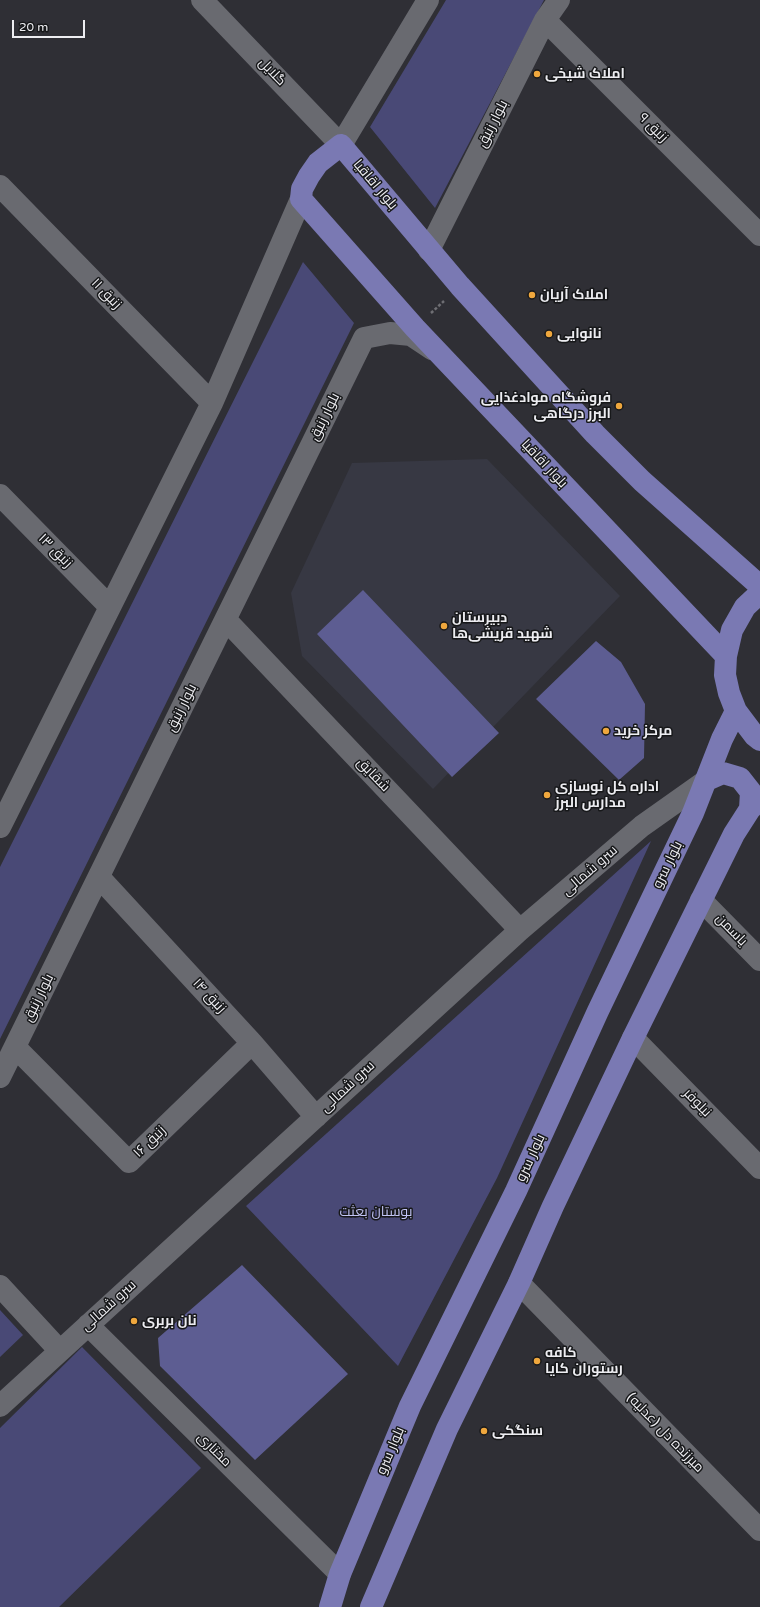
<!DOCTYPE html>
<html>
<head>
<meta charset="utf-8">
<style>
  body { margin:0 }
  #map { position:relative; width:760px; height:1607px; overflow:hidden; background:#2f2f35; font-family:"Varela Round",sans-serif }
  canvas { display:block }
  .scale { position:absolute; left:12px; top:20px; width:73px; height:18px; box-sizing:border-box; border:2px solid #ededf1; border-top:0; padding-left:5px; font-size:12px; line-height:14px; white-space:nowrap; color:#ededf1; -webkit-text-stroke:3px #17181a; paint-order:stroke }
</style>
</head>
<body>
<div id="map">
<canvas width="760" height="1607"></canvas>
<div class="scale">20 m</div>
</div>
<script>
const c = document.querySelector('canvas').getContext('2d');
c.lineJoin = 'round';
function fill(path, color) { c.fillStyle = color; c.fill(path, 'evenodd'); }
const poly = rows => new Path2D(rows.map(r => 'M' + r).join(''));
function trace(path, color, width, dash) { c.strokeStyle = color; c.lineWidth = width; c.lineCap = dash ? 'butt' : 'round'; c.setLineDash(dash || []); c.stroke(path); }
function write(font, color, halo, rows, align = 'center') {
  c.font = font + ' "Varela Round",Cairo,sans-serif'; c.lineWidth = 3; c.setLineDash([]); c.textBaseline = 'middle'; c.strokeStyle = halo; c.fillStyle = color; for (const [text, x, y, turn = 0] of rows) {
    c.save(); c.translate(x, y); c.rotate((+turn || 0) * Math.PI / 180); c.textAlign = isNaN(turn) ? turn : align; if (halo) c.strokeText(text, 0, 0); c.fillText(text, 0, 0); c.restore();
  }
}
fill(poly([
  [487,459,620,596,433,789,302,656,291,593,352,463]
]), '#373843');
fill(poly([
  [446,0,544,0,435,208,370,127],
  [303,262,354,323,0,1039,0,867],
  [651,841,497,1178,398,1366,246,1206],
  [0,1310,23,1335,0,1357],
  [82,1347,201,1468,59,1607,0,1607,0,1428]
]), '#494976');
fill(poly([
  [363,590,499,733,452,777,317,634],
  [596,641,621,662,645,704,644,758,619,780,536,699],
  [242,1265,348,1374,255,1460,160,1366,158,1338]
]), '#5d5d92');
trace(poly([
  [431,313,444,301]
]), '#6f6f74', 2.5, [3, 2]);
trace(poly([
  [202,0,341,145,428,0],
  [545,20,760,235],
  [0,186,212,403],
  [429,250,545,20,559,0],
  [0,495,110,607],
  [226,620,520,930],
  [0,827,212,403,301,199],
  [99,877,252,1043,316,1117],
  [701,900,760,960],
  [633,1038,760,1168],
  [15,1047,129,1162,252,1043],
  [0,1077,364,338,390,333,411,335,432,349],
  [519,1283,760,1530],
  [0,1286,60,1351],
  [88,1325,340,1574],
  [0,1406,520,930,642,826,707,780]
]), '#696a70', 22);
trace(poly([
  [760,593,745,607,732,630,726,656,725,675,729,693,736,711,755,736,760,740],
  [726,656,415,328,301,199,302,189,309,176,318,163,341,145,460,286,595,434,642,481,760,586],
  [707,780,723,773,740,778,751,792,750,809],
  [330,1607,340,1574,410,1406,516,1191,598,1011,693,813,722,739,736,711],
  [371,1607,447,1429,519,1283,553,1206,633,1038,734,834,750,809,760,800]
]), '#7a79b3', 22);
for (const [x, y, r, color] of [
  [537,74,4,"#efa73d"],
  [532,295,4,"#efa73d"],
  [549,334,4,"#efa73d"],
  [619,406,4,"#efa73d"],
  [444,626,4,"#efa73d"],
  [606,731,4,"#efa73d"],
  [547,795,4,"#efa73d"],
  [134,1321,4,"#efa73d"],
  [537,1361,4,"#efa73d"],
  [484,1431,4,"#efa73d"]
]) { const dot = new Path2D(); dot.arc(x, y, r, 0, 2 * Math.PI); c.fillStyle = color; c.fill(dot); trace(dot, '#17181a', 1.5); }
write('14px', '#ededf1', '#17181a', [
  ["گلایل",272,72,46],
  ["بلوار زنبق",493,124,-63],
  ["زنبق ۹",653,128,45],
  ["بلوار اقاقیا",375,185,50],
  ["زنبق ۱۱",106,294,46],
  ["بلوار زنبق",325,417,-64],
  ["بلوار اقاقیا",544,464,47],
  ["زنبق ۱۳",55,551,45],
  ["بلوار زنبق",182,708,-64],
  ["شقایق",373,775,46],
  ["بلوار سرو",668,865,-64],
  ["سرو شمالی",590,871,-41],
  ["یاسمن",731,930,46],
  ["زنبق ۱۴",209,996,47],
  ["بلوار زنبق",39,998,-64],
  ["سرو شمالی",348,1087,-43],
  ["نیلوفر",697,1103,46],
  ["زنبق ۱۶",150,1142,-44],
  ["بلوار سرو",531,1158,-65],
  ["سرو شمالی",109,1306,-42],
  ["میرزنده دل (عدلیه)",665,1433,46],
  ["مختاری",214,1450,45],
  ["بلوار سرو",391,1451,-67]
]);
write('bold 14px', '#ededf1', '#17181a', [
  ["املاک شیخی",545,74],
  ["املاک آریان",540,295],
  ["نانوایی",557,334],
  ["فروشگاه موادغذایی",611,398,"right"],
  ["البرز درگاهی",611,414,"right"],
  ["دبیرستان",452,618],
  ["شهید قریشی‌ها",452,634],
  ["مرکز خرید",614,731],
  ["اداره کل نوسازی",555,787],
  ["مدارس البرز",555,803],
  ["نان بربری",142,1321],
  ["کافه",545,1353],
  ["رستوران کایا",545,1369],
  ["سنگکی",492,1431]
], 'left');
write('14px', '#c2c4f5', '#17181a', [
  ["بوستان بعثت",376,1212]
]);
</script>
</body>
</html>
